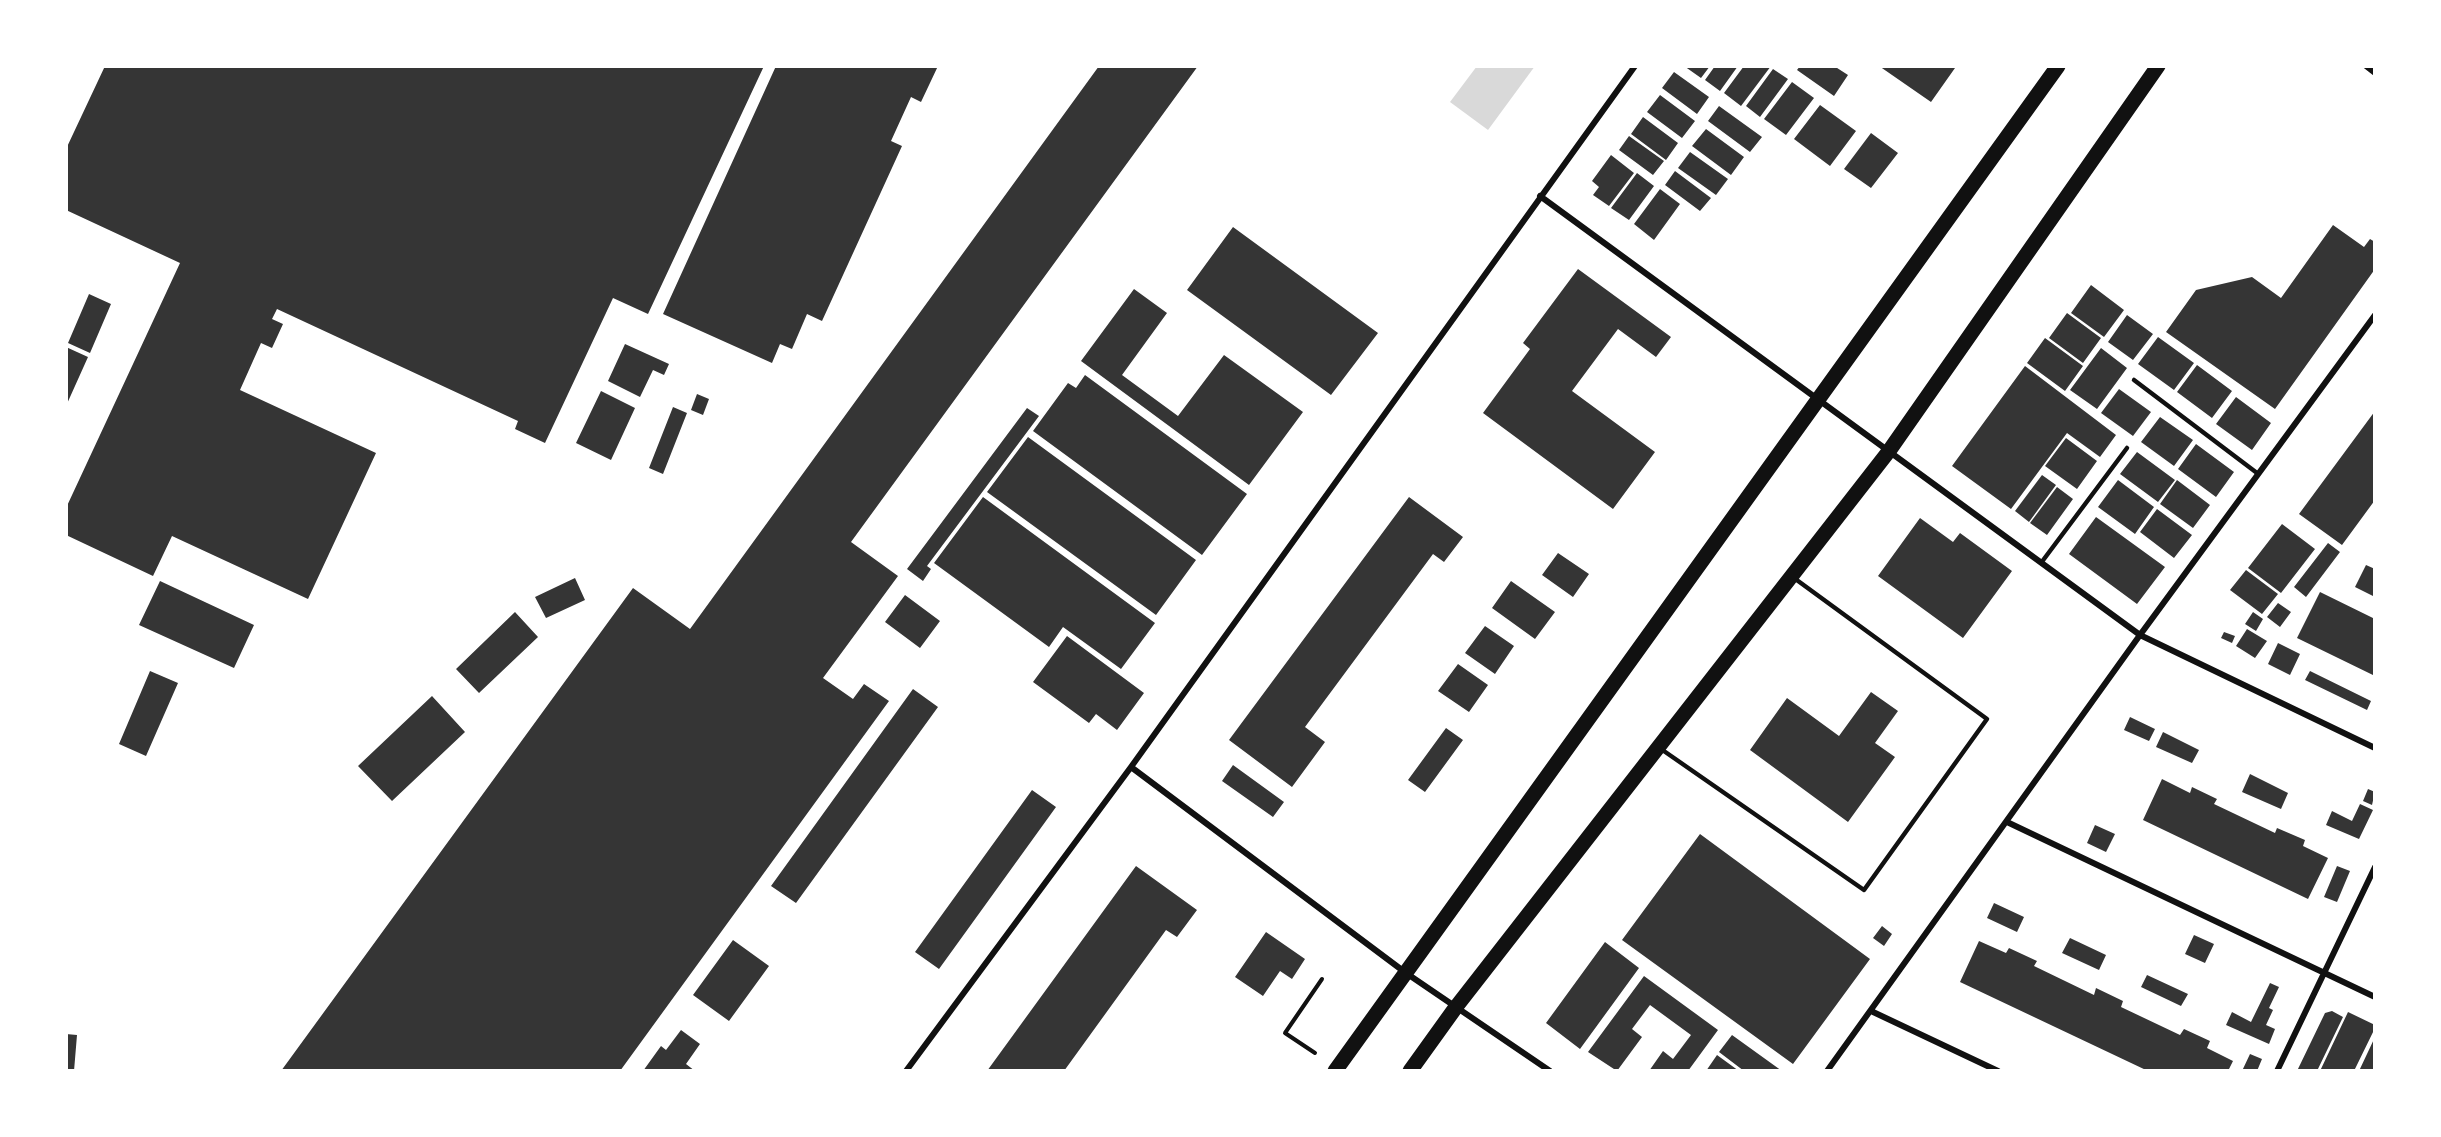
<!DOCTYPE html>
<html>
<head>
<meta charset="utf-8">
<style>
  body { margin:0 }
  #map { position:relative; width:2441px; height:1137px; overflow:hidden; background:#fff; font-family:Ubuntu,sans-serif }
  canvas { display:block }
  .frame { position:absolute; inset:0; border:68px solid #fff; pointer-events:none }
</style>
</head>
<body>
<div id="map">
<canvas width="2441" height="1137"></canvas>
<div class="frame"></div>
</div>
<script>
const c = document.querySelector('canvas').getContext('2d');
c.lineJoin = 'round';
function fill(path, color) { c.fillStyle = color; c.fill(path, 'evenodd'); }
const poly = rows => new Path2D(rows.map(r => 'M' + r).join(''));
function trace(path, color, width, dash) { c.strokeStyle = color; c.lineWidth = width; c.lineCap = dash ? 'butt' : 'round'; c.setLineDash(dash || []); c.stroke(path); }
fill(poly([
  [1477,66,1535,66,1488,130,1450,102]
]), '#d9d9d9');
fill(poly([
  [105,66,764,66,648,314,613,298,545,443,515,429,518,421,277,309,272,319,283,324,272,348,261,343,240,390,376,453,308,599,172,536,153,576,66,535,66,508,180,263,66,210,66,149],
  [776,66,938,66,921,102,911,97,891,141,902,146,822,321,807,314,792,349,780,344,772,363,663,314],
  [1099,66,1198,66,851,542,898,576,823,678,853,699,864,684,889,701,620,1071,281,1071,633,588,690,629],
  [1684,66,1710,66,1701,78],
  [1715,66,1738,66,1720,91,1705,80],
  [1744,66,1771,66,1741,106,1724,93],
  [1800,66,1834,66,1848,75,1834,96,1797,70],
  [1879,66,1952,66,1955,68,1931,102],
  [1773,69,1788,79,1760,117,1746,106],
  [1674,72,1709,97,1697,114,1662,88],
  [1792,82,1814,98,1786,135,1764,119],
  [1660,95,1695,121,1682,138,1647,112],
  [1820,105,1856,131,1830,166,1794,139],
  [1719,106,1762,137,1750,152,1708,121],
  [1643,117,1678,143,1666,160,1631,134],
  [1706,129,1744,157,1731,175,1692,146],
  [1871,133,1898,153,1871,188,1844,169],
  [1629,136,1664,161,1653,175,1619,150],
  [1690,152,1728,179,1716,195,1678,168],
  [1611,155,1634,173,1609,206,1593,195,1599,187,1592,181],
  [1675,171,1711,198,1700,211,1665,185],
  [1637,173,1654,186,1629,220,1611,208],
  [1660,189,1680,204,1654,240,1634,224],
  [2333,225,2364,247,2370,239,2375,242,2375,269,2275,409,2166,332,2196,290,2252,277,2281,298],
  [1233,227,1378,333,1331,395,1187,290],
  [1578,269,1671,337,1656,357,1618,329,1572,391,1655,452,1613,509,1483,413,1530,349,1523,343],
  [2091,285,2124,310,2104,337,2071,313],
  [1134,289,1167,313,1122,375,1178,416,1224,355,1303,412,1249,485,1081,361],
  [89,294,111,304,90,353,68,343],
  [2067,313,2101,338,2083,363,2049,338],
  [2127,315,2153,334,2133,360,2108,342],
  [2158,337,2194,363,2174,390,2138,364],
  [2045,338,2083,366,2065,391,2027,363],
  [625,344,669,364,664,375,653,370,640,397,608,381],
  [66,347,88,357,66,406],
  [2101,348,2127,368,2097,409,2070,390],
  [2197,365,2232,391,2212,418,2177,392],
  [2025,366,2116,435,2100,457,2067,433,2011,509,1952,466],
  [1085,375,1247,494,1202,555,1033,431,1068,383,1076,388],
  [2119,389,2151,412,2133,436,2101,413],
  [601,391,635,408,611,460,576,443],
  [697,394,709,399,703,415,691,410],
  [2236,397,2271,423,2252,450,2216,424],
  [673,407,687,413,663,474,649,468],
  [1027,408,1039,416,927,566,931,569,923,581,907,569],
  [2375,411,2375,500,2342,545,2299,514],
  [2160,417,2193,440,2174,466,2141,442],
  [1028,437,1196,560,1156,615,987,492],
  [2066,438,2097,461,2077,489,2045,466],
  [2196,444,2234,472,2216,497,2178,469],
  [2137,452,2175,480,2158,502,2120,474],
  [2042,475,2056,485,2029,522,2015,511],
  [2118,480,2154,507,2135,534,2098,507],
  [2177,480,2210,505,2193,528,2160,504],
  [2057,487,2073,499,2047,535,2030,523],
  [983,497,1155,623,1121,669,1063,627,1049,647,934,563],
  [1409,497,1463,537,1444,562,1433,554,1305,727,1325,742,1292,787,1229,740],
  [2157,509,2192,535,2174,558,2140,532],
  [2096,517,2165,567,2137,604,2069,554],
  [1920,518,1953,542,1960,533,2012,571,1963,638,1878,576],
  [2282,524,2315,549,2281,593,2248,568],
  [2328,543,2340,552,2306,597,2294,587],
  [1558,553,1589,574,1573,597,1542,575],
  [2366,565,2375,569,2375,597,2355,587],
  [2246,570,2278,594,2262,614,2230,590],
  [575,578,585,600,546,618,535,597],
  [160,581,254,625,234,668,139,625],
  [1511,581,1555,612,1535,639,1492,608],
  [2320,592,2375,619,2375,676,2297,638],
  [905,595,940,621,920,648,885,622],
  [2278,603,2291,612,2280,627,2267,617],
  [515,612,538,637,479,693,456,669],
  [2253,612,2263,619,2256,631,2245,624],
  [1485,626,1514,646,1495,674,1465,653],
  [2247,629,2267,641,2255,658,2236,646],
  [2224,632,2235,636,2232,643,2221,638],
  [1067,636,1144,693,1117,730,1096,714,1089,723,1033,682],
  [2278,643,2300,654,2290,675,2268,664],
  [1458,664,1488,685,1469,712,1438,691],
  [150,671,178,683,146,756,119,744],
  [2310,671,2371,701,2367,710,2305,680],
  [913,689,938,707,796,903,771,886],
  [1871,692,1898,711,1875,743,1895,757,1848,822,1750,750,1787,698,1839,736],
  [432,696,465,732,392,801,358,766],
  [2130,717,2155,729,2149,741,2124,730],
  [1446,728,1463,740,1425,792,1408,780],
  [2163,732,2199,750,2192,763,2156,747],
  [1233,765,1284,802,1273,817,1222,781],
  [2250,774,2288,793,2281,809,2242,792],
  [2162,779,2190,793,2192,787,2217,799,2214,804,2275,833,2277,828,2305,840,2303,846,2328,858,2308,899,2143,820],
  [2368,789,2375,792,2372,805,2363,801],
  [1032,790,1056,807,939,969,915,952],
  [2360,804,2373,810,2359,839,2326,825,2332,811,2352,821],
  [2095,825,2115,834,2106,852,2087,843],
  [1700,834,1870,959,1793,1064,1622,940],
  [1136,866,1197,910,1177,937,1166,930,1064,1071,987,1071],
  [2337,866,2350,871,2337,902,2324,897],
  [1994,903,2024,917,2017,932,1987,918],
  [1882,926,1892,934,1884,946,1873,938],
  [1266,932,1305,959,1292,979,1280,971,1263,996,1235,977],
  [2194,935,2214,944,2205,963,2185,954],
  [2070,938,2106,955,2099,970,2062,953],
  [733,940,769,966,729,1021,693,995],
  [1979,941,2006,953,2009,948,2037,961,2034,966,2094,995,2096,988,2123,1001,2121,1007,2180,1035,2184,1029,2210,1041,2207,1048,2233,1061,2228,1071,2148,1071,1960,982],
  [1605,942,1639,968,1580,1049,1546,1023],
  [2147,975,2188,994,2181,1006,2141,987],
  [1644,976,1718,1030,1688,1071,1649,1071,1663,1051,1673,1059,1691,1035,1650,1005,1632,1029,1642,1037,1617,1071,1588,1052],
  [2270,983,2279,987,2269,1008,2273,1010,2266,1025,2275,1029,2269,1044,2226,1025,2232,1012,2251,1022],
  [2332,1011,2343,1017,2317,1071,2297,1071,2325,1013],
  [2348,1012,2375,1025,2375,1028,2354,1071,2320,1071],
  [681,1030,700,1044,686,1064,695,1071,643,1071,661,1046,666,1050],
  [66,1034,77,1035,74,1071,66,1071],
  [1732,1035,1782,1071,1744,1071,1719,1052],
  [2375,1037,2375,1071,2359,1071],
  [2250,1054,2262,1059,2257,1071,2242,1071],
  [1717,1055,1739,1071,1706,1071]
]), '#353535');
trace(poly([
  [1315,1053,1285,1033,1322,979]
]), '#111', 4);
trace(poly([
  [2134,380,2257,473],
  [2041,563,2127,448],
  [1661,749,1864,890,1987,719,1794,578]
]), '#111', 4.5);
trace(poly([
  [2366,66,2375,73],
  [1540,196,2140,635,2375,748],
  [1131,767,1406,973,1550,1071],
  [2007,822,2375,997],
  [1871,1011,1998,1071],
  [906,1071,1131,767,1635,66],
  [1827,1071,2140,635,2375,315],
  [2277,1071,2375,867]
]), '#111', 6);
trace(poly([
  [1335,1071,2058,66],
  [1410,1071,1456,1007,1889,451,2158,66]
]), '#111', 15);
</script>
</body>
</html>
